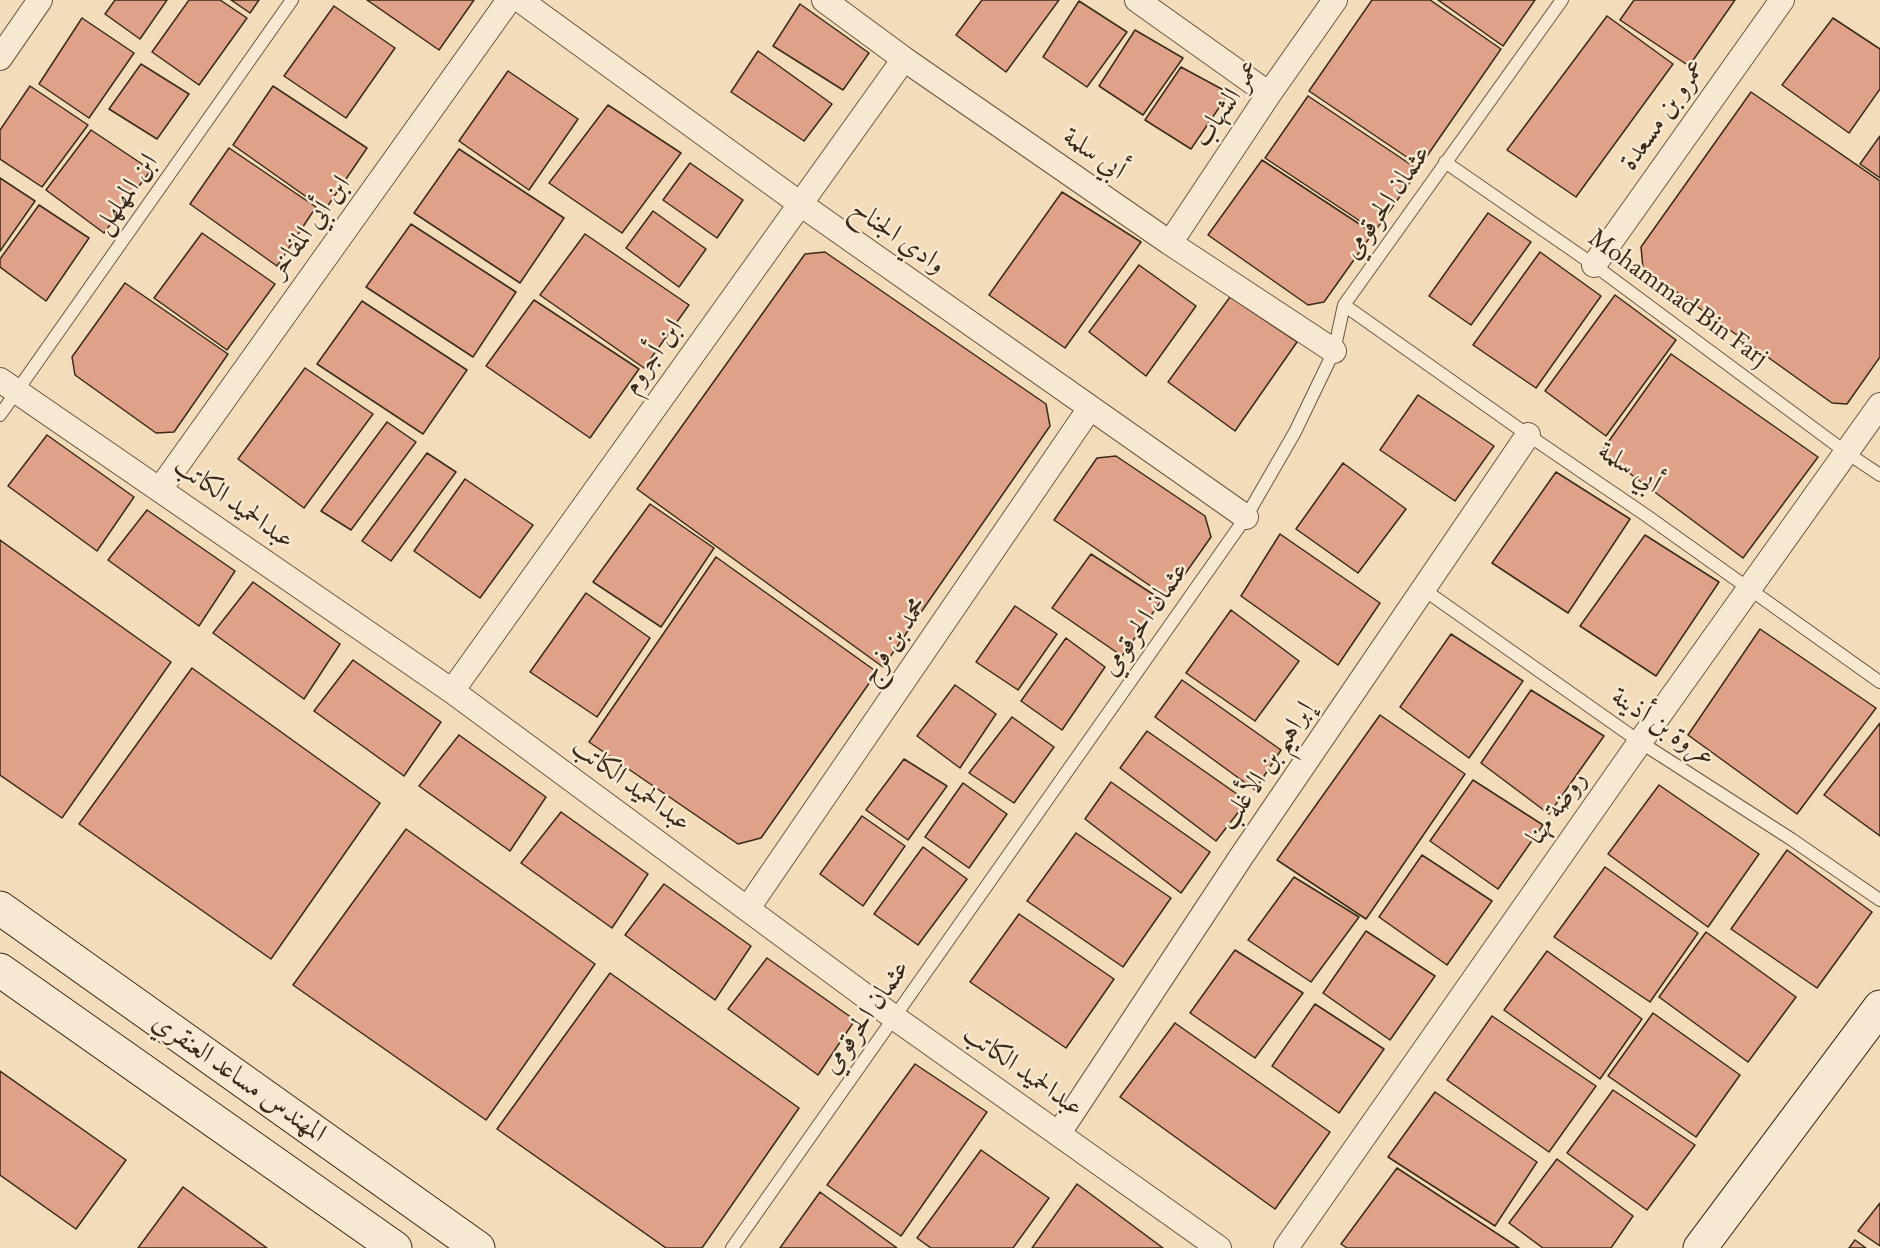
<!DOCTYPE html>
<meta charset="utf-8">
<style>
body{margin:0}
canvas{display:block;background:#f3dcb9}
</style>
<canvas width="1880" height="1248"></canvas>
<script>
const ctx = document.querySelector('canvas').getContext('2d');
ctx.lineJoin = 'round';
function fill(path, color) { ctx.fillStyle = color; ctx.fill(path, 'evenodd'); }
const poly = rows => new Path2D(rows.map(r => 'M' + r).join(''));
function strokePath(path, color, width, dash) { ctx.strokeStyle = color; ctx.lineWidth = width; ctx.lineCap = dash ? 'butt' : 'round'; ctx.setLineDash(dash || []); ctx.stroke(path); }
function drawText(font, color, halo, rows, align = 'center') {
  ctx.font = font + ' "EB Garamond",Amiri,serif'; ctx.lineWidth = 5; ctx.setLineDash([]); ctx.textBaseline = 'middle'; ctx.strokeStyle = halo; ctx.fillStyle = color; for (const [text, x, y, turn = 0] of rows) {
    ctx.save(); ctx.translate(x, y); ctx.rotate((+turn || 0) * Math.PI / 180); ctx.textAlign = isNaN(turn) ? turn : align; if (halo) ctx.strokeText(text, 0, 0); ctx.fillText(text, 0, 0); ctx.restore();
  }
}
const building = poly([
 [115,0,167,0,140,39,105,14,115,0],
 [189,0,220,0,247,18,199,85,152,52,189,0],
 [231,0,259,0,250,13,231,0],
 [367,0,474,0,439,50,367,0],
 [982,0,1059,0,1006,72,956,35,982,0],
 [1372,0,1430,0,1501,49,1420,166,1309,91,1372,0],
 [1438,0,1535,0,1503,46,1438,0],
 [1634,0,1735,0,1689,66,1620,20,1634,0],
 [1079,1,1127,32,1087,87,1043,57,1079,1],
 [800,4,869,53,843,90,773,46,800,4],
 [334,6,395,48,346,118,284,76,334,6],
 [1607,16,1673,64,1576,197,1507,150,1607,16],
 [82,18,134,53,89,118,39,84,82,18],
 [1833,18,1880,49,1880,89,1849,133,1782,85,1833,18],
 [1135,30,1183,58,1143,115,1099,86,1135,30],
 [758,51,832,104,804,141,731,92,758,51],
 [141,64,189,94,157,139,109,109,141,64],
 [1181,67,1229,93,1191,149,1145,120,1181,67],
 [508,71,578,119,529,190,459,141,508,71],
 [30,86,88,125,42,187,0,159,0,130,30,86],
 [273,86,367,148,325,210,233,145,273,86],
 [1751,92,1880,181,1880,357,1847,404,1832,403,1643,268,1641,247,1751,92],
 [1308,96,1419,170,1375,231,1265,158,1308,96],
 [608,105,681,153,622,233,549,183,608,105],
 [91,130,151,170,104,233,46,190,91,130],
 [1880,136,1880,178,1860,164,1880,136],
 [229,148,316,207,277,266,190,204,229,148],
 [459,149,564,218,520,283,414,213,459,149],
 [1262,160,1373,233,1324,302,1308,305,1208,235,1262,160],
 [690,163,743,200,717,238,663,200,690,163],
 [0,178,35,201,0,251,0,178],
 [1062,192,1141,242,1065,348,989,295,1062,192],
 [39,205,89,238,46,301,0,267,0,259,39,205],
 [653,211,706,249,679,287,626,248,653,211],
 [1488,213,1531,242,1471,325,1429,296,1488,213],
 [411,224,516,292,473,357,366,287,411,224],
 [202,233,275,284,227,350,154,298,202,233],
 [585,234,689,305,644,368,540,295,585,234],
 [825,252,1046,404,1050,426,883,667,637,489,805,254,825,252],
 [1540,252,1601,296,1536,388,1473,345,1540,252],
 [1139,265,1196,306,1146,376,1089,332,1139,265],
 [125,283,228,354,174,432,156,433,75,375,72,357,125,283],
 [1615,295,1676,340,1606,436,1545,391,1615,295],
 [1230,297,1297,342,1235,431,1168,382,1230,297],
 [534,300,639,369,590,438,486,366,534,300],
 [362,301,467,370,423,434,317,364,362,301],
 [1671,354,1818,457,1743,558,1601,452,1671,354],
 [305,368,373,414,304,508,238,459,305,368],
 [1418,395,1494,446,1455,501,1380,450,1418,395],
 [387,422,416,442,351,530,321,511,387,422],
 [47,435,134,497,97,551,8,486,47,435],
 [427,453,456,472,391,561,362,541,427,453],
 [1116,456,1205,516,1211,537,1168,598,1054,520,1097,458,1116,456],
 [1343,463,1406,509,1358,573,1296,529,1343,463],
 [1556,472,1630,519,1568,613,1492,563,1556,472],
 [465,479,533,525,480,598,414,551,465,479],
 [650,504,714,548,661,627,593,582,650,504],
 [147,510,235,571,199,626,108,560,147,510],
 [1280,534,1380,603,1338,665,1241,596,1280,534],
 [1645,535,1719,582,1656,676,1580,626,1645,535],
 [0,540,171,662,62,818,0,775,0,540],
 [1091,554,1162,600,1122,656,1052,608,1091,554],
 [716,557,877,672,761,838,738,844,589,742,716,557],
 [253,582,340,644,304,699,213,633,253,582],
 [586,593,650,638,597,717,530,672,586,593],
 [1015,606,1057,634,1018,690,976,662,1015,606],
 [1231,610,1299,661,1255,721,1186,673,1231,610],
 [1760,629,1876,708,1797,814,1688,735,1760,629],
 [1451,634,1523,681,1469,758,1400,707,1451,634],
 [1066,638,1105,667,1062,730,1021,701,1066,638],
 [353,660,441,722,404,776,314,711,353,660],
 [192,668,380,803,271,959,79,824,192,668],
 [1182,680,1281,750,1255,790,1155,717,1182,680],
 [955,685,996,714,960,768,917,736,955,685],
 [1531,690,1604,736,1549,814,1481,763,1531,690],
 [1380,715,1465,774,1366,919,1277,860,1380,715],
 [1012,717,1054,747,1014,803,969,773,1012,717],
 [1880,723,1880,836,1824,795,1880,723],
 [1147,731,1247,801,1216,841,1120,768,1147,731],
 [459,735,546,797,510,851,419,786,459,735],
 [904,759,947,786,908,840,866,810,904,759],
 [1473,780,1543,825,1498,889,1430,841,1473,780],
 [1111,782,1210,852,1181,893,1085,819,1111,782],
 [963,783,1007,814,969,868,925,837,963,783],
 [1659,785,1759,854,1708,927,1608,854,1659,785],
 [561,812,648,874,612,928,521,863,561,812],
 [862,816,905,846,863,906,820,874,862,816],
 [406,829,595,964,486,1120,293,985,406,829],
 [1076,833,1171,898,1123,967,1027,901,1076,833],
 [923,847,967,879,918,945,874,914,923,847],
 [1787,850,1872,912,1817,988,1731,929,1787,850],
 [1422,855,1492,901,1447,965,1379,917,1422,855],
 [1605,867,1698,933,1650,1002,1554,937,1605,867],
 [1294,877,1359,917,1311,982,1248,940,1294,877],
 [664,884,751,946,715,1000,625,935,664,884],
 [1019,914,1114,979,1066,1048,970,982,1019,914],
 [1366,931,1435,976,1390,1040,1323,993,1366,931],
 [1706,932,1796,997,1748,1062,1659,997,1706,932],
 [1235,950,1303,993,1255,1058,1190,1013,1235,950],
 [1547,951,1642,1019,1600,1079,1504,1010,1547,951],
 [767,958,855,1020,818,1075,728,1009,767,958],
 [610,973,799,1108,702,1248,666,1248,497,1129,610,973],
 [1315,1004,1384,1049,1339,1113,1272,1066,1315,1004],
 [1653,1013,1740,1075,1696,1137,1608,1076,1653,1013],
 [1492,1016,1596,1086,1549,1152,1447,1080,1492,1016],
 [1175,1023,1330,1132,1275,1209,1120,1097,1175,1023],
 [915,1064,987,1112,901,1236,827,1185,915,1064],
 [0,1071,126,1160,76,1229,0,1175,0,1071],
 [1613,1090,1695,1145,1647,1210,1567,1153,1613,1090],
 [1435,1092,1537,1162,1495,1226,1388,1157,1435,1092],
 [981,1150,1049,1198,1013,1248,931,1248,917,1238,981,1150],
 [1557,1159,1633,1216,1611,1248,1543,1248,1509,1223,1557,1159],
 [1397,1168,1519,1248,1347,1248,1341,1244,1397,1168],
 [1077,1184,1163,1248,1032,1248,1077,1184],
 [183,1187,267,1248,138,1248,183,1187],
 [820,1192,897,1248,780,1248,820,1192],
 [1880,1203,1880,1246,1858,1231,1880,1203],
 [1855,1240,1866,1248,1849,1248,1855,1240]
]);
const lane = poly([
 [1445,162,1594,265,1847,453,1880,475],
 [1344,305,1528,435,1647,516,1880,682],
 [0,415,292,0],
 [1423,589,1640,742,1791,839,1880,900],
 [732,1248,1246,517,1295,432,1334,351,1344,305,1562,0]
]);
const street = poly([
 [520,0,799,203,1246,517],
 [824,0,904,59,1170,243,1334,351],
 [1137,0,1269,94],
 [0,58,40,0],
 [1170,243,1269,94,1335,0],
 [1594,265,1782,0],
 [0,380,452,691,895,1018,1219,1248],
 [160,489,509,0],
 [452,691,904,59],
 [748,908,1090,408],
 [1059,1133,1241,857,1528,435],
 [1286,1248,1640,742,1880,405]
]);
const secondary = poly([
 [0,908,478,1248],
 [0,970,395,1248],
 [1700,1248,1880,1007]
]);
const streetNames = [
 ["عمر الشهاب",1227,104,-56],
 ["عمرو بن مسعدة",1663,115,-55],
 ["أبي سلمة",1094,154,35],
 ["ابن المهلهل",126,194,-55],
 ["عثمان الحرقومي",1387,202,-55],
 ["ابن أبي المفاخر",310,227,-54],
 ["وادي الجناح",898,237,35],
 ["Mohammad Bin Farj",1678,298,36],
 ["ابن أجروم",653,357,-55],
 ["أبي سلمة",1629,468,34],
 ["عبدالحميد الكاتب",234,503,35],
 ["عثمان الحرقومي",1145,619,-55],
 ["محمد بن فرج",894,641,-56],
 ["عروة بن أذينة",1663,727,34],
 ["إبراهيم بن الأغلب",1267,766,-56],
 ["عبدالحميد الكاتب",631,785,36],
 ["روضة مهنا",1557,808,-55],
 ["عثمان الحرقومي",866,1017,-55],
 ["عبدالحميد الكاتب",1023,1071,35],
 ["المهندس مساعد العنقري",239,1078,35]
];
fill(building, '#dfa289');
strokePath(building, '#3a2a1a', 1.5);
strokePath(lane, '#685642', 14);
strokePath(street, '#685642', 26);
strokePath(secondary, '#3a2a1a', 35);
strokePath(lane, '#f7e8d2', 12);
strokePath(street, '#f7e8d2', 24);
strokePath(secondary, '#f7e8d2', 33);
drawText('27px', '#3a2a1a', '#f7e8d2', streetNames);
</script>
